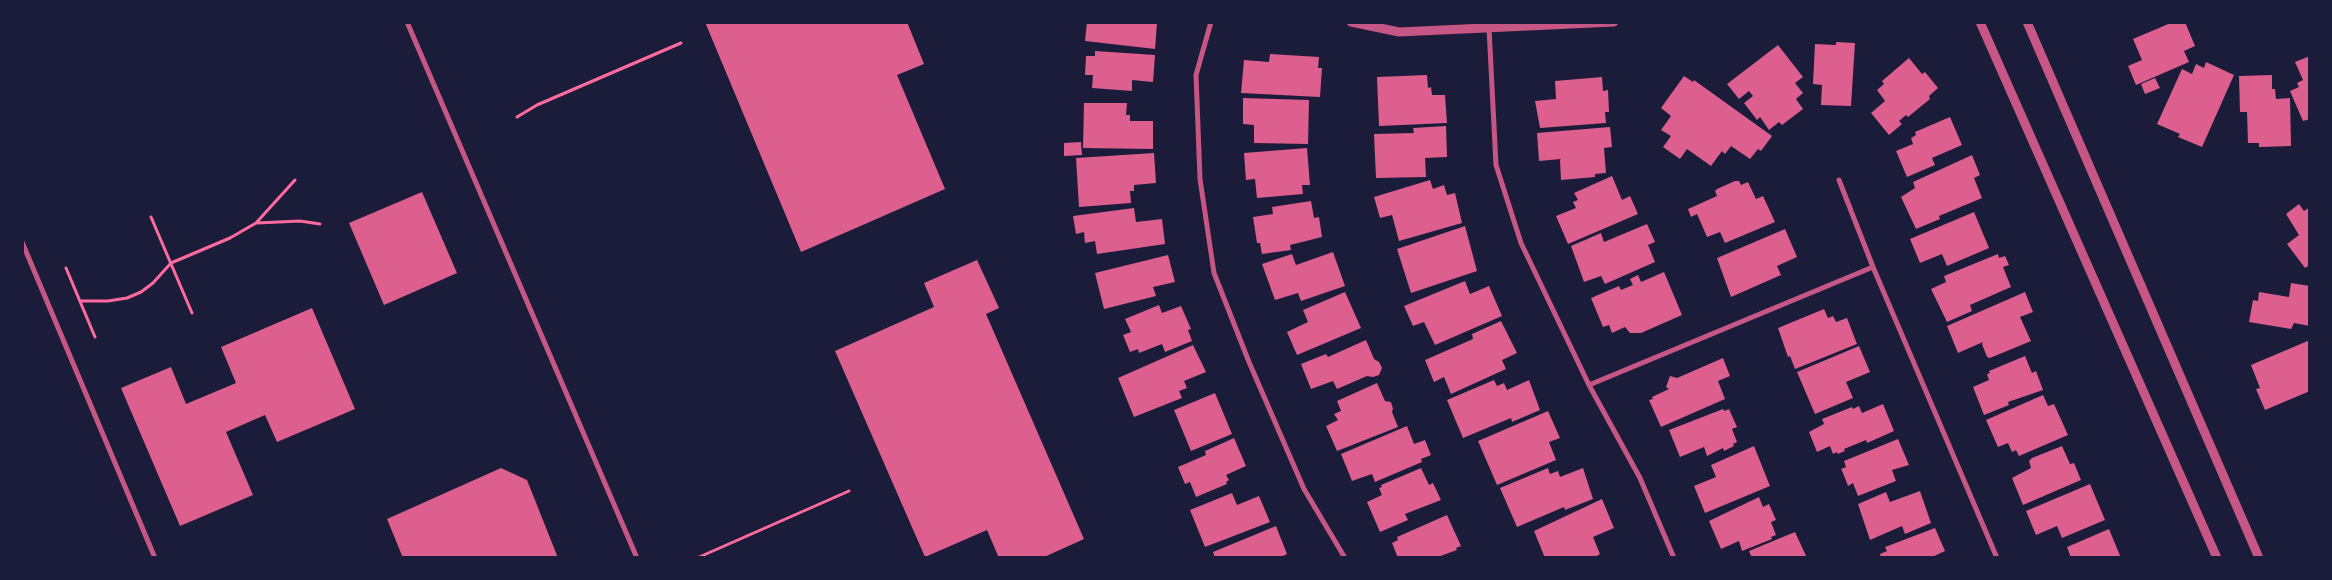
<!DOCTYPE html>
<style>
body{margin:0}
#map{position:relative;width:2332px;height:580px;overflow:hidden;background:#1b1b3a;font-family:Spectral,serif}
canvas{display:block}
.frame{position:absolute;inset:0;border:24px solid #1b1b3a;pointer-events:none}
</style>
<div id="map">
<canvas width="2332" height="580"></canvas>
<div class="frame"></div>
</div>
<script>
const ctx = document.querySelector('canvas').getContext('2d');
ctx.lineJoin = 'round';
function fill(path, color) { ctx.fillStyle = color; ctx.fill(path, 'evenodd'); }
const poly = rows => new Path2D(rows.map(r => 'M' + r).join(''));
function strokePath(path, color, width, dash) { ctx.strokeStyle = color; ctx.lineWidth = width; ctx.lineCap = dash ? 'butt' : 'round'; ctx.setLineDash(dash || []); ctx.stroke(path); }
const building = poly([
 [705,22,907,22,924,64,897,75,945,189,801,252],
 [1087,22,1157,23,1155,49,1085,41],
 [2173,22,2185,22,2195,46,2184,51,2189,62,2136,85,2128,66,2142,60,2133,39],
 [1836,42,1855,43,1851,106,1821,105,1822,85,1813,84,1815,44,1836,45],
 [1778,45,1803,77,1795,83,1803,93,1796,99,1803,109,1782,125,1779,122,1769,130,1760,117,1757,120,1744,103,1753,96,1749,91,1739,99,1727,84],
 [1095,51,1155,55,1153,82,1132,80,1132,91,1092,88,1093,75,1085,75,1086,56,1095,56],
 [1270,54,1319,57,1318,68,1322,68,1320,97,1241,93,1244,60,1269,62],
 [2310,56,2310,119,2303,121,2290,91,2299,87,2297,83,2303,80,2295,62],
 [1909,58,1922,74,1925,72,1938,88,1929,96,1930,99,1908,117,1906,115,1899,121,1902,124,1889,135,1871,113,1885,101,1877,90,1884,84,1882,81],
 [2206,62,2234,75,2202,147,2178,137,2180,134,2157,124,2182,69,2192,74,2196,64,2204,68],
 [1427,75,1428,88,1431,87,1432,95,1445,95,1447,123,1379,126,1377,77],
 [2272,75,2272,89,2275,89,2276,99,2290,98,2291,146,2259,147,2259,143,2248,143,2247,112,2240,112,2239,76],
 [1684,76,1693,82,1694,80,1772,136,1761,151,1758,149,1750,159,1731,146,1725,154,1722,151,1711,166,1687,149,1680,159,1663,147,1671,136,1661,130,1671,116,1661,108],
 [1602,77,1603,91,1608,90,1609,112,1605,112,1606,123,1540,128,1535,101,1556,99,1555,81],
 [2155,78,2160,88,2145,94,2141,84],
 [1243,98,1309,100,1308,144,1254,143,1254,125,1243,124],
 [1084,103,1127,103,1126,115,1130,115,1130,121,1153,121,1153,149,1083,148],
 [1950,117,1962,145,1932,158,1935,165,1907,177,1896,151,1913,144,1911,138,1916,135,1915,132],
 [1446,126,1447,157,1425,158,1426,177,1376,178,1374,134,1414,133,1413,128],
 [1610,127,1612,147,1604,148,1606,173,1595,174,1595,177,1561,180,1560,160,1561,159,1539,161,1537,133],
 [1081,142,1082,155,1064,156,1064,143],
 [1307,148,1310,185,1302,185,1303,194,1257,198,1255,179,1246,180,1244,153],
 [1154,153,1156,183,1134,185,1134,191,1130,191,1131,203,1079,207,1076,158],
 [1972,155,1980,175,1974,178,1982,198,1939,216,1940,219,1916,229,1901,197,1915,188,1913,182],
 [1612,176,1622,200,1630,196,1638,214,1568,244,1556,216,1576,208,1573,202,1578,200,1574,193],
 [1430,180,1433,189,1444,185,1447,195,1455,193,1462,223,1399,241,1392,215,1380,218,1374,197],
 [1735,181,1739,181,1741,185,1748,182,1756,199,1763,196,1775,222,1725,243,1720,232,1707,237,1697,214,1691,217,1688,209,1717,196,1715,191,1717,189],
 [422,192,457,273,384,305,349,223],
 [1311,201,1314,218,1319,217,1322,237,1290,245,1291,250,1262,254,1260,243,1257,243,1253,217,1273,214,1272,207],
 [2299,204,2304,211,2310,207,2310,265,2305,268,2287,244,2299,235,2286,214],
 [1134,208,1136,222,1162,219,1165,244,1097,254,1095,241,1085,243,1084,232,1076,234,1073,216],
 [1974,212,1989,248,1947,266,1942,254,1920,263,1910,239],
 [1647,224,1655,242,1648,245,1655,262,1605,284,1601,276,1584,282,1571,246,1601,233,1604,242],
 [1465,226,1477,271,1411,293,1397,249],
 [1785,229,1797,257,1777,266,1781,275,1731,297,1717,258],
 [1333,252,1345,286,1301,301,1298,293,1275,300,1262,264,1292,254,1296,265],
 [1998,254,1999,258,2005,256,2009,265,2003,267,2011,287,1970,305,1972,311,1947,322,1931,289,1946,282,1944,276],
 [1168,255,1175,282,1153,287,1156,296,1104,309,1095,273],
 [977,260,999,308,986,314,1084,539,1042,558,999,558,987,530,925,557,835,351,934,307,924,283],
 [1664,272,1682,315,1641,333,1630,333,1625,327,1612,333,1609,325,1603,327,1591,298,1619,286,1621,290,1633,285,1630,279,1638,275,1641,282],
 [1465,281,1470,294,1489,286,1502,316,1435,345,1424,322,1413,326,1404,306],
 [2291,283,2310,286,2310,326,2294,323,2291,329,2249,322,2253,300,2258,301,2259,292,2289,297],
 [1345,292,1361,328,1297,355,1287,332,1308,322,1303,310],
 [2025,292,2033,312,2020,317,2031,341,1990,358,1987,357,1982,344,1983,342,1958,353,1947,326],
 [1159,305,1162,313,1181,306,1191,329,1188,330,1192,341,1165,352,1162,344,1139,353,1138,349,1130,352,1123,335,1131,332,1125,319],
 [312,308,355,409,277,442,265,415,226,432,253,495,180,526,121,388,171,367,186,404,236,383,221,347],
 [1824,309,1828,318,1833,316,1836,322,1847,318,1857,344,1795,369,1790,356,1788,357,1778,328],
 [1501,321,1517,353,1502,360,1506,369,1451,394,1444,377,1434,382,1425,360,1473,339,1472,334],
 [1366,340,1374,359,1379,362,1382,368,1379,375,1373,377,1367,376,1337,389,1333,381,1311,389,1301,364,1326,354,1328,357],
 [2310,340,2310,391,2265,410,2256,389,2260,388,2251,365],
 [1193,345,1206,372,1184,381,1187,388,1179,391,1182,398,1134,417,1118,378],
 [1859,346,1870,372,1846,382,1853,398,1815,414,1797,372],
 [2025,356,2032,373,2036,371,2043,390,2008,402,2009,405,1984,415,1973,387,1989,380,1987,374,1990,373,1989,371],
 [1723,358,1730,376,1718,381,1725,399,1661,427,1649,400,1653,399,1652,397,1669,389,1666,387,1670,376,1677,378],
 [1494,380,1497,386,1504,383,1507,390,1529,380,1540,410,1512,422,1511,418,1463,438,1447,400],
 [1377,383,1385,401,1391,402,1393,409,1392,412,1398,427,1337,451,1326,426,1338,420,1334,414,1341,411,1337,401],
 [1215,393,1232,434,1191,451,1174,410],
 [2043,395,2048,406,2054,404,2068,435,2019,456,2016,450,2012,452,2008,443,1998,447,1986,420],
 [1883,404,1894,431,1867,443,1866,440,1844,449,1845,451,1838,454,1837,452,1833,454,1830,446,1817,452,1809,432,1824,424,1822,419,1852,407,1853,409,1859,406,1862,413],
 [1723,409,1724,411,1729,409,1737,427,1732,429,1737,442,1733,444,1734,446,1724,451,1723,448,1707,456,1704,447,1680,457,1669,430],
 [1548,411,1560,438,1549,442,1556,460,1497,485,1478,441],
 [1407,426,1414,444,1425,440,1431,455,1421,459,1422,462,1375,482,1372,474,1352,481,1341,454],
 [1234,438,1246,466,1226,475,1229,480,1226,482,1227,484,1196,497,1190,482,1185,484,1178,467,1206,455,1205,451],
 [1898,439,1909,465,1892,470,1896,481,1858,496,1853,483,1848,486,1843,473,1841,469,1846,467,1844,461],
 [1754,446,1770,486,1705,513,1694,486,1716,477,1711,465],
 [2062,446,2070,464,2074,463,2081,480,2023,505,2012,478,2031,468,2029,461,2032,458],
 [501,468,527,480,558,558,403,558,387,519],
 [1421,468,1429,485,1433,483,1441,500,1405,514,1408,520,1380,532,1367,502,1382,495,1379,488,1382,487,1381,485],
 [1548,468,1550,474,1558,471,1560,477,1583,468,1593,499,1565,510,1564,507,1517,527,1500,488],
 [2090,484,2105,520,2062,538,2057,526,2036,535,2026,511],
 [1920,491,1931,523,1905,534,1902,526,1870,540,1858,504,1886,492,1890,502],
 [1232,493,1237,505,1259,496,1270,522,1205,547,1190,510],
 [1759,497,1763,507,1769,504,1776,520,1771,522,1776,535,1771,537,1772,539,1742,551,1739,541,1721,549,1709,521],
 [1602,499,1614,528,1593,537,1600,554,1593,558,1545,558,1534,531],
 [1447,515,1461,546,1456,548,1457,550,1435,558,1398,558,1392,543,1398,540,1397,537],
 [1276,526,1287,554,1279,558,1215,558,1213,552],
 [1935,528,1945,551,1930,558,1881,558,1880,554,1887,551,1885,547],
 [2109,529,2121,558,2071,558,2067,547],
 [1795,532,1807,558,1752,558,1749,551]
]);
const path = poly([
 [517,117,537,105,681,43],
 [151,217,192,313],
 [257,223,300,221,320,224],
 [66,268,95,337],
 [80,301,108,301,127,298,141,292,153,283,171,263,230,238,256,223,295,180],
 [697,558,849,491]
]);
const minor = poly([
 [407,22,637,558],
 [1211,22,1196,75,1200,179,1214,273,1249,362,1304,489,1345,558],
 [1489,28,1496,165,1521,243,1589,385,1640,478,1674,558],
 [1839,180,1873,267],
 [22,242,155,558],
 [1589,385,1873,267,1997,558]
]);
const tertiary = poly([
 [1351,22,1399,32,1614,22],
 [1980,22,2217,558],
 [2027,22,2259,558]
]);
fill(building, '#dd5f8e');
strokePath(path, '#ff6b9d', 3);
strokePath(minor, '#c65784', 5);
strokePath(tertiary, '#c65784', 9);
</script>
